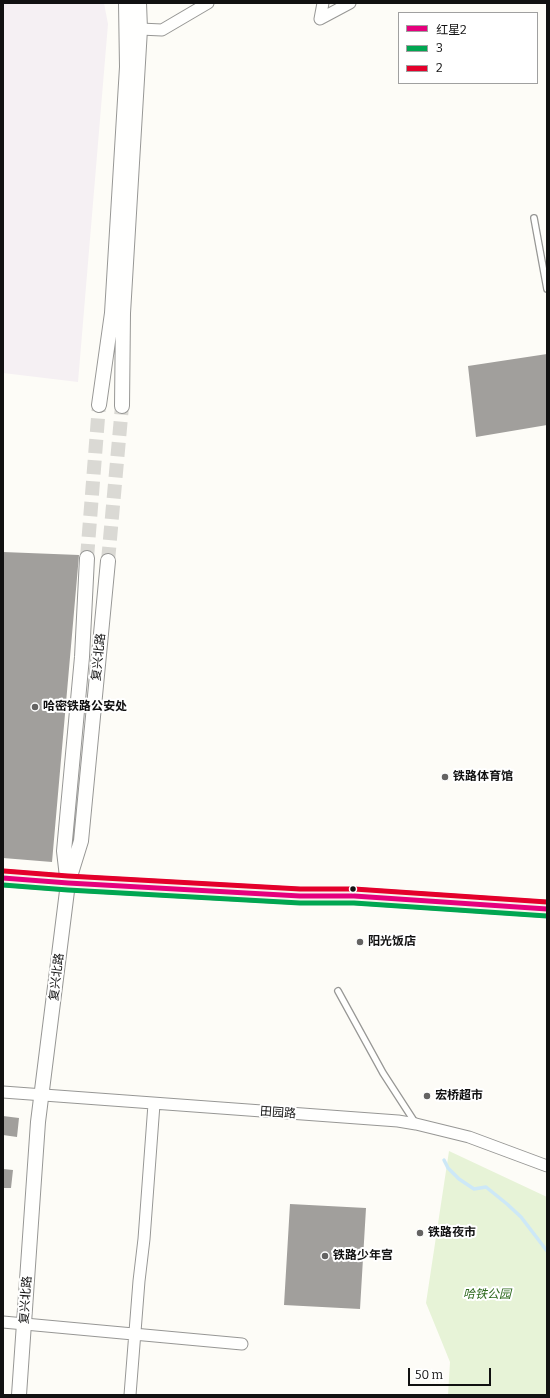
<!DOCTYPE html>
<meta charset="utf-8">
<style>
body{margin:0}
#map{position:relative;width:550px;height:1398px;overflow:hidden;background:#fdfcf7;font-family:Bitter,"Noto Sans SC",serif}
canvas{display:block}
.frame{position:absolute;inset:0;border:4px solid #111;pointer-events:none}
.legend{position:absolute;left:398px;top:12px;width:140px;height:72px;box-sizing:border-box;background:#fff;border:1px solid #a0a0a0;margin:0;padding:5px 7px;list-style:none;font-size:12px;color:#111}
.legend li{display:flex;align-items:center;gap:8px;height:20px}
.legend b{width:20px;border:1px solid #a0a0a0}
.scale{position:absolute;left:408px;top:1368px;width:83px;height:18px;box-sizing:border-box;border:2px solid #111;border-top:0;padding-left:5px;font-size:12px;line-height:14px;white-space:nowrap;color:#111;-webkit-text-stroke:3px #fff;paint-order:stroke}
</style>
<div id="map">
<canvas width="550" height="1398"></canvas>
<div class="frame"></div>
<ul class="legend">
<li><b style="height:5px;background:#e5007d"></b>红星2</li>
<li><b style="height:5px;background:#00a651"></b>3</li>
<li><b style="height:5px;background:#e4002b"></b>2</li>
</ul>
<div class="scale">50 m</div>
</div>
<script>
const ctx = document.querySelector('canvas').getContext('2d');
ctx.lineJoin = 'round';
function fill(path, color) { ctx.fillStyle = color; ctx.fill(path, 'evenodd'); }
const poly = rows => new Path2D(rows.map(r => 'M' + r).join(''));
function strokePath(path, color, width, dash) { ctx.strokeStyle = color; ctx.lineWidth = width; ctx.lineCap = dash ? 'butt' : 'round'; ctx.setLineDash(dash || []); ctx.stroke(path); }
function drawText(font, color, halo, rows, align = 'center') {
  ctx.font = font + ' Bitter,"Noto Sans SC",serif'; ctx.lineWidth = 4; ctx.setLineDash([]); ctx.textBaseline = 'middle'; ctx.strokeStyle = halo; ctx.fillStyle = color; for (const [text, x, y, turn = 0] of rows) {
    ctx.save(); ctx.translate(x, y); ctx.rotate((+turn || 0) * Math.PI / 180); ctx.textAlign = isNaN(turn) ? turn : align; if (halo) ctx.strokeText(text, 0, 0); ctx.fillText(text, 0, 0); ctx.restore();
  }
}
const industrial = poly([
 [3,3,104,3,108,24,78,382,3,373]
]);
const green = poly([
 [449,1151,547,1197,547,1395,448,1395,450,1362,426,1303]
]);
const stream = poly([
 [444,1160,448,1168,459,1179,474,1189,486,1187,507,1204,521,1217,547,1251]
]);
const building = poly([
 [547,354,547,425,476,437,468,366],
 [3,552,79,555,52,862,3,858],
 [3,1116,19,1118,17,1137,3,1135],
 [3,1169,13,1170,11,1188,3,1188],
 [290,1204,366,1208,360,1309,284,1305]
]);
const tertiaryTunnel = poly([
 [87,558,99,405],
 [108,561,122,406]
]);
const service = poly([
 [534,218,547,289],
 [338,991,383,1073,416,1124]
]);
const minor = poly([
 [320,19,350,3],
 [320,19,323,3],
 [140,29,162,30,208,3],
 [3,1092,398,1121,416,1124,469,1137,547,1166],
 [3,1322,242,1344],
 [130,1395,139,1281,144,1239,154,1104]
]);
const tertiary = poly([
 [99,405,112,313,127,67,126,3],
 [122,406,123,313,140,29,139,3],
 [67,877,64,851,82,657,87,558],
 [19,1395,38,1122,68,883,81,841,108,561]
]);
const secondary = poly([
 [3,878,68,883,300,896,354,896,547,909]
]);
const bus1 = poly([
 [3,878,68,883,300,896,354,896,547,909]
]);
const bus2 = poly([
 [3,885,68,890,300,903,354,903,547,916]
]);
const bus3 = poly([
 [4,871,68,876,300,889,354,889,547,902]
]);
const markers = [
 [35,707,4,"#646362"],
 [445,777,4,"#646362"],
 [353,889,3.5,"#111"],
 [360,942,4,"#646362"],
 [427,1096,4,"#646362"],
 [420,1233,4,"#646362"],
 [325,1256,4,"#646362"]
];
const streetNames = [
 ["复兴北路",99,657,-84],
 ["复兴北路",57,977,-83],
 ["田园路",278,1113,4],
 ["复兴北路",26,1300,-86]
];
const poiNames = [
 ["哈密铁路公安处",43,707],
 ["铁路体育馆",453,777],
 ["阳光饭店",368,942],
 ["宏桥超市",435,1096],
 ["铁路夜市",428,1233],
 ["铁路少年宫",333,1256]
];
const parkNames = [
 ["哈铁公园",487,1295]
];
fill(industrial, '#f5f0f3');
fill(green, '#e7f3d7');
strokePath(stream, '#cde8f7', 3.5);
fill(building, '#a19f9c');
strokePath(tertiaryTunnel, '#dad9d4', 14, [14, 7]);
strokePath(service, '#979795', 8);
strokePath(minor, '#979795', 13);
strokePath(tertiary, '#979795', 16);
strokePath(secondary, '#8e8d8b', 18);
strokePath(service, '#fffffe', 5.5);
strokePath(minor, '#fffffe', 11);
strokePath(tertiary, '#fffffe', 14);
strokePath(secondary, '#f6f4eb', 16);
strokePath(bus1, '#e5007d', 5);
strokePath(bus2, '#00a651', 5);
strokePath(bus3, '#e4002b', 5);
for (const [x, y, r, color] of markers) { const dot = new Path2D(); dot.arc(x, y, r, 0, 2 * Math.PI); ctx.fillStyle = color; ctx.fill(dot); strokePath(dot, '#fff', 1.5); }
drawText('12px', '#111', '#fff', streetNames);
drawText('bold 12px', '#111', '#fff', poiNames, 'left');
drawText('italic 12px', '#2f6b1f', '#fff', parkNames);
</script>
